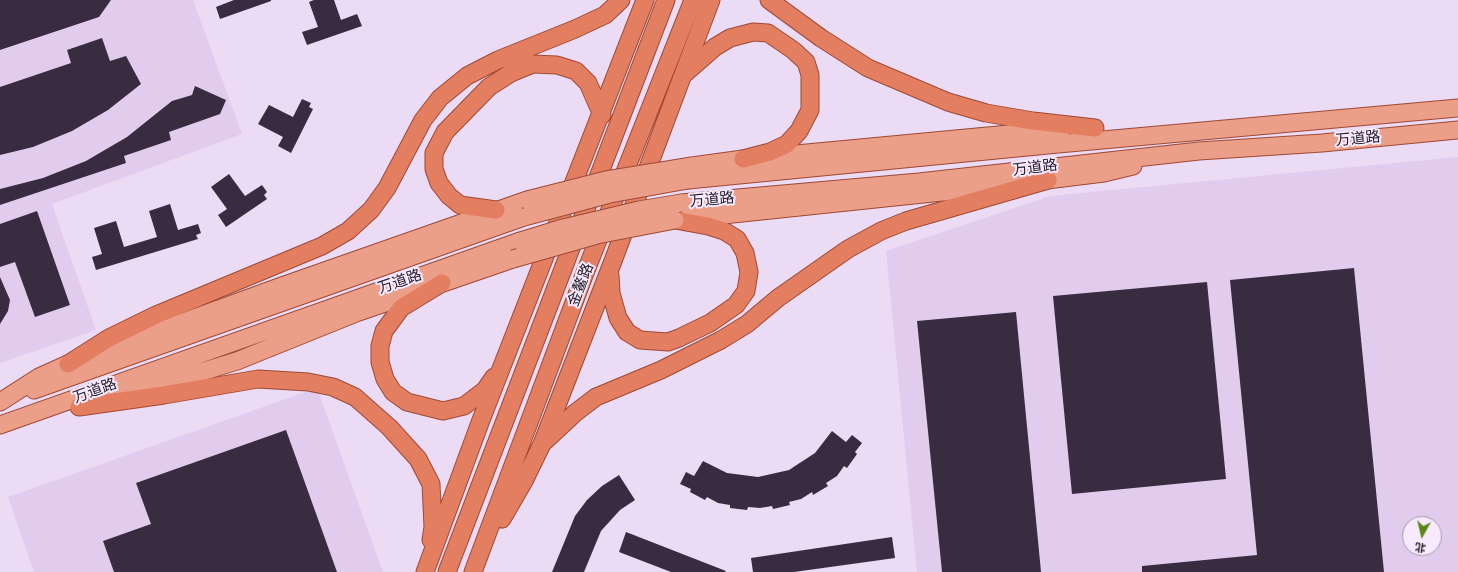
<!DOCTYPE html>
<meta charset="utf-8">
<style>
body{margin:0}
#map{position:relative;width:1458px;height:572px;overflow:hidden;background:#ebdbf5;font-family:Karla,"Noto Sans SC",sans-serif}
canvas{display:block}
.north{position:absolute;left:1402px;top:516px;width:40px;height:40px;box-sizing:border-box;background:#f7e9fe;border:1px solid #a499a9;border-radius:50%;rotate:188deg;font-size:11px;font-weight:700;line-height:16px;text-align:center;color:#27212a}
.north::after{content:'';display:block;margin:auto;width:14px;height:18px;background:#5b8715;clip-path:polygon(50% 0,100% 100%,50% 72%,0 100%)}
</style>
<div id="map">
<canvas width="1458" height="572"></canvas>
<div class="north">北</div>
</div>
<script>
const ctx = document.querySelector('canvas').getContext('2d');
ctx.lineJoin = 'round';
function fill(path, color) { ctx.fillStyle = color; ctx.fill(path, 'evenodd'); }
const poly = rows => new Path2D(rows.map(r => 'M' + r).join(''));
function strokePath(path, color, width, dash) { ctx.strokeStyle = color; ctx.lineWidth = width; ctx.lineCap = dash ? 'butt' : 'round'; ctx.setLineDash(dash || []); ctx.stroke(path); }
function drawText(font, color, halo, rows, align = 'center') {
  ctx.font = font + ' Karla,"Noto Sans SC",sans-serif'; ctx.lineWidth = 4; ctx.setLineDash([]); ctx.textBaseline = 'middle'; ctx.strokeStyle = halo; ctx.fillStyle = color; for (const [text, x, y, turn = 0] of rows) {
    ctx.save(); ctx.translate(x, y); ctx.rotate((+turn || 0) * Math.PI / 180); ctx.textAlign = isNaN(turn) ? turn : align; if (halo) ctx.strokeText(text, 0, 0); ctx.fillText(text, 0, 0); ctx.restore();
  }
}
const built = poly([
 [0,0,193,0,242,134,52,204,96,330,0,363],
 [1458,157,1458,572,917,572,886,251,1050,196],
 [1410,524,1434,524,1434,548,1410,548],
 [317,388,383,572,34,572,8,497]
]);
const building = poly([
 [0,0,111,0,99,17,0,50],
 [234,0,271,0,271,1,220,19,216,7],
 [314,0,334,0,341,20,357,14,362,26,307,45,302,32,318,27,309,2],
 [102,38,110,61,126,56,141,84,108,110,72,131,33,147,0,155,0,87,71,63,67,50],
 [195,86,226,100,220,114,169,132,171,140,124,156,126,163,0,205,0,189,43,178,86,161,127,137,172,101,192,95],
 [302,99,311,103,309,107,313,109,291,153,278,146,283,137,258,124,269,105,293,117],
 [229,174,245,196,262,185,267,192,264,195,267,199,226,227,218,215,227,209,211,187],
 [170,204,178,230,198,224,201,233,196,235,198,239,96,270,92,257,102,254,94,228,116,221,124,247,157,237,149,211],
 [37,211,70,305,35,317,15,262,0,267,0,224],
 [1354,268,1384,572,1142,572,1142,566,1257,555,1230,280],
 [0,277,10,300,8,311,0,324],
 [1207,282,1226,479,1072,494,1053,296],
 [1016,312,1041,572,942,572,917,321],
 [286,430,337,572,114,572,103,541,151,524,136,483],
 [832,431,846,442,852,435,862,443,855,452,857,454,847,468,844,466,837,476,826,483,828,486,813,495,812,492,801,499,789,502,790,505,773,509,772,506,760,508,748,507,747,510,730,508,730,505,718,503,707,497,705,500,690,492,691,489,680,484,686,472,694,476,703,461,727,473,758,477,789,470,815,453],
 [619,475,635,500,620,510,601,531,584,572,552,572,575,516,587,500,602,486],
 [626,532,726,571,725,572,671,572,619,552],
 [892,537,895,558,794,572,753,572,751,558]
]);
const primary = poly([
 [692,166,743,159,1062,129],
 [688,180,1058,144,1458,108],
 [681,203,919,182,1199,151,1322,143,1458,130],
 [685,219,990,187,1104,173,1133,166],
 [34,390,524,217],
 [123,396,237,361,356,313,513,259],
 [0,402,39,377,68,364,279,287,527,200],
 [0,425,520,241]
]);
const trunk = poly([
 [769,0,821,38,868,68,948,102,986,113,1033,121,1095,128],
 [683,75,715,47,730,38,753,32,768,33,793,50,806,62,810,75,810,110,799,131,787,144,770,152,743,159],
 [496,210,460,205,449,196,439,183,434,169,434,153,445,132,489,87,511,73,533,64,557,65,576,71,588,83,602,115],
 [610,275,611,293,618,318,627,332,640,340,668,342,679,338,710,323,736,305,746,291,749,272,745,253,737,239,724,231,708,226,675,220],
 [442,283,401,308,384,331,380,346,380,362,385,379,393,392,407,402,443,411,464,406,485,390,494,377],
 [68,364,109,338,156,315,322,246,348,231,371,210,387,188,423,120,440,98,467,76,498,60,575,29,605,15,621,0],
 [79,407,164,395,258,379,308,382,333,387,355,397,389,427,418,459,431,484,433,527,431,540],
 [545,441,575,413,596,397,661,370,721,340,747,324,778,298,848,249,881,231,906,221,1048,180],
 [502,519,524,481,542,444,613,261,711,0],
 [425,572,481,420,645,0],
 [447,572,666,0],
 [473,572,585,273,693,0]
]);
const primaryBridge = poly([
 [527,200,606,180,692,166],
 [524,217,610,194,688,180],
 [520,241,559,229,639,210,681,203],
 [513,259,597,235,675,220]
]);
const streetNames = [
 ["万道路",1358,139,-5],
 ["万道路",1035,168,-7],
 ["万道路",712,200,-5],
 ["万道路",400,282,-19],
 ["金鳌路",581,285,-69],
 ["万道路",95,391,-20]
];
fill(built, '#e1cced');
fill(building, '#392c40');
strokePath(primary, '#9e4934', 19);
strokePath(trunk, '#9e4934', 19);
strokePath(primary, '#eb9e88', 17);
strokePath(trunk, '#e47e60', 17);
strokePath(primaryBridge, '#9e4934', 19, []);
strokePath(primaryBridge, '#eb9e88', 17);
drawText('15px', '#27212a', '#f7e9fe', streetNames);
</script>
